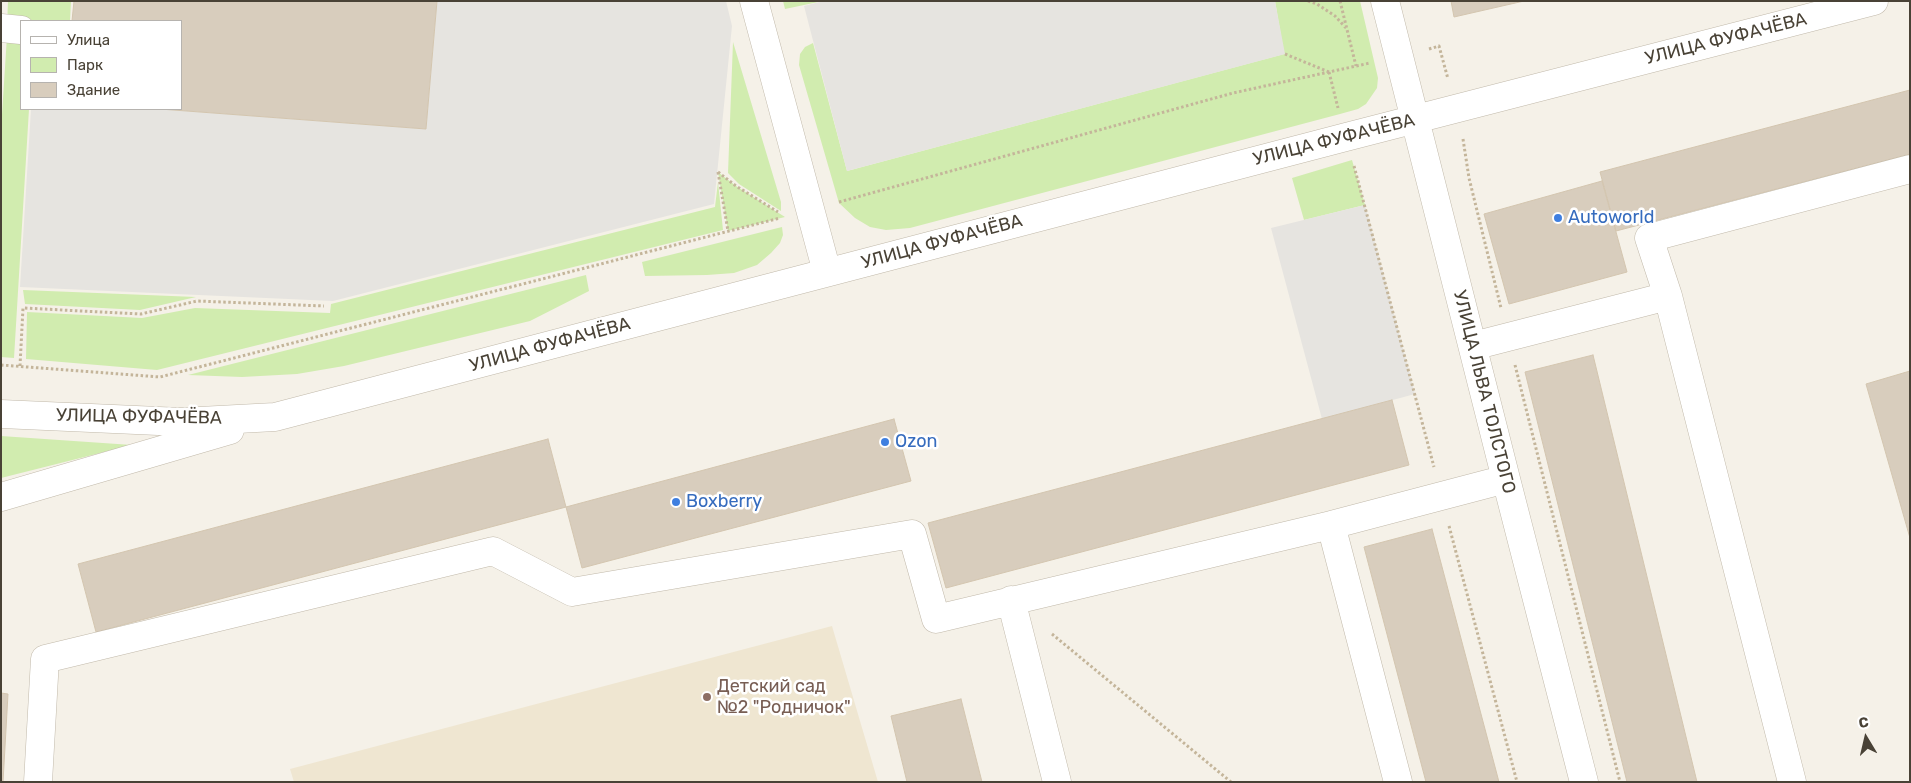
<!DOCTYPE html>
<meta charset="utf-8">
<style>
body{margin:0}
#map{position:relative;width:1911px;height:783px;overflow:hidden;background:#f5f1e8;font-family:Rubik,sans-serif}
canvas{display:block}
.frame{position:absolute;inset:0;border:2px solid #494236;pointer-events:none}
.legend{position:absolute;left:20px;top:20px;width:162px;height:90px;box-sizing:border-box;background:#fff;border:1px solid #b6b3af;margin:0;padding:6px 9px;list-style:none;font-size:15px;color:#494236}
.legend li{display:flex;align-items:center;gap:10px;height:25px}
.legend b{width:25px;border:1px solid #b6b3af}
.north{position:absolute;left:1841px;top:713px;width:50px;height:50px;-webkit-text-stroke:4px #fff;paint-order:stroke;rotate:351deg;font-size:14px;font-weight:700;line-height:20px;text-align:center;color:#494236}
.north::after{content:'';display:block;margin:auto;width:18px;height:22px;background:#494236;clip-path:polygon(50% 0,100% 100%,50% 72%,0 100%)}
</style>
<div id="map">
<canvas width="1911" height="783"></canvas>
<div class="frame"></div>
<ul class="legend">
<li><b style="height:6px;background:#fff"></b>Улица</li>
<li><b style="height:14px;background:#d1ecaf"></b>Парк</li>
<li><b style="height:14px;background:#d8cdbd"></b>Здание</li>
</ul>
<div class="north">С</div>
</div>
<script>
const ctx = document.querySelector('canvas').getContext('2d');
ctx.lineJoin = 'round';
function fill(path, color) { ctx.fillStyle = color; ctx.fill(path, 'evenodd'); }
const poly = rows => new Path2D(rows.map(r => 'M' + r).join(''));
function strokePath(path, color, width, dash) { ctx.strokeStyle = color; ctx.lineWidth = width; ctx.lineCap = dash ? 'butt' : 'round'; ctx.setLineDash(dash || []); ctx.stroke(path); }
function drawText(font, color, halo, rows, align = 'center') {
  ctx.font = font + ' Rubik,sans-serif'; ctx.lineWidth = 5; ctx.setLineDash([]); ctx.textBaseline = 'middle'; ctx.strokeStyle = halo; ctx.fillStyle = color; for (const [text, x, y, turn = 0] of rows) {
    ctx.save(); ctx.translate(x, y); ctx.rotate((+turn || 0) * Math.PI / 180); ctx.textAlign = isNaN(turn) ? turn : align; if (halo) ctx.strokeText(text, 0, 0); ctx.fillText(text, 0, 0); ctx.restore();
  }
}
const education = poly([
 [832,626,878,782,294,782,290,769]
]);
const green = poly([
 [8,1,71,1,70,21,21,21,7,27],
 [783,1,823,1,785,9],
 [1275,1,1360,1,1378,78,1377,88,1366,104,1358,109,1340,114,910,228,886,230,870,227,855,218,839,203,799,65,800,54,805,47,813,43,847,171,1284,54],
 [7,36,21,37,21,109,29,109,14,358,1,357,1,130],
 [733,42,781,202,781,211,739,184,728,173],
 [1352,160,1365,205,1304,220,1292,178],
 [718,172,736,186,785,217,728,231],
 [718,182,723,230,157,370,26,359,27,312,142,318,195,308,330,313,331,304,715,207],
 [782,227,783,235,780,243,771,253,757,265,734,273,707,275,645,276,642,262],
 [586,275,589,291,530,321,344,366,297,374,242,377,188,375],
 [23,290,196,297,140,310,25,304],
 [1,436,132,445,1,478]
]);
const parking = poly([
 [437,1,726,1,732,26,714,204,333,301,20,287,31,109,160,109,426,129],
 [823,1,1275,1,1285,54,847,171,804,6],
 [1365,205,1415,394,1322,419,1271,228]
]);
const building = poly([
 [74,1,437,1,426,129,160,109,181,109,181,21,72,21,74,1],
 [1451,1,1524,1,1454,17,1451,1],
 [1910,90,1910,154,1616,231,1600,172,1910,90],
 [1602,181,1627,272,1509,304,1484,214,1602,181],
 [1593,355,1697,782,1627,782,1525,372,1593,355],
 [1910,371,1910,538,1866,384,1910,371],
 [1392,400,1409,465,946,588,928,523,1392,400],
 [894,419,911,481,582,568,566,507,894,419],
 [548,439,566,507,96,632,78,564,548,439],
 [1432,529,1499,782,1426,782,1364,547,1432,529],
 [1,693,8,694,3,782,1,782,1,693],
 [961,699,982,782,907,782,891,716,961,699]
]);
const path = poly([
 [1308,1,1317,4,1335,16,1347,29],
 [1340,1,1356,66],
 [1429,49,1439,46,1448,79],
 [1285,54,1329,72],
 [1329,72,1338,108],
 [1463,139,1469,178,1501,308],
 [1354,166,1434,467],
 [718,172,736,186,778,212],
 [718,172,728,231],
 [839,202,1233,93,1370,63],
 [1,365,160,377,780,218],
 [1515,365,1620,782],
 [20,366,23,308,141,314,197,301,324,306],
 [1449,526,1517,782],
 [1052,634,1231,782]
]);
const minor = poly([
 [754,1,827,272],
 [1385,1,1506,479,1584,782],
 [1,28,21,30],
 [1668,296,1792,782],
 [1473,346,1668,296,1649,238,1910,169],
 [1,414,181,422,275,417,1346,137,1874,1],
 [1,497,230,430],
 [1331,525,1398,782],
 [1011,600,1057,782],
 [38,782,45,659,493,551,572,592,912,534,936,619,1331,525,1506,479]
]);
const markers = [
 [1558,218,5,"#3f7fe0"],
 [885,442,5,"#3f7fe0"],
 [676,502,5,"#3f7fe0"],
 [707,697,5,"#8d6e63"]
];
const streetNames = [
 ["УЛИЦА ФУФАЧЁВА",1726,39,-14],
 ["УЛИЦА ФУФАЧЁВА",1334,140,-14],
 ["УЛИЦА ФУФАЧЁВА",942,242,-15],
 ["УЛИЦА ФУФАЧЁВА",550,345,-15],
 ["УЛИЦА ЛЬВА ТОЛСТОГО",1484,392,76],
 ["УЛИЦА ФУФАЧЁВА",139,417,1]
];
const shopNames = [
 ["Autoworld",1568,218],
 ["Ozon",895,442],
 ["Boxberry",686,502]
];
const educationNames = [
 ["Детский сад",717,687],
 ["№2 \"Родничок\"",717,708]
];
fill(education, '#efe6d1');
fill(green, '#d1ecaf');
fill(parking, '#e6e4e0');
fill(building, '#d8cdbd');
strokePath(building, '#d3c5af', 1);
strokePath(minor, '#c1b9aa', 29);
strokePath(path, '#c4b59a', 3, [2.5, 2.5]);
strokePath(minor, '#fff', 28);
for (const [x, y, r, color] of markers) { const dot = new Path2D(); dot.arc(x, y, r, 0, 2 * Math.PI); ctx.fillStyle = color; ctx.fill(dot); strokePath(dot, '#fff', 2); }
drawText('18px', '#494236', '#fff', streetNames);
drawText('18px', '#366cbe', '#fff', shopNames, 'left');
drawText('18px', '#785e54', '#fff', educationNames, 'left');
</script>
